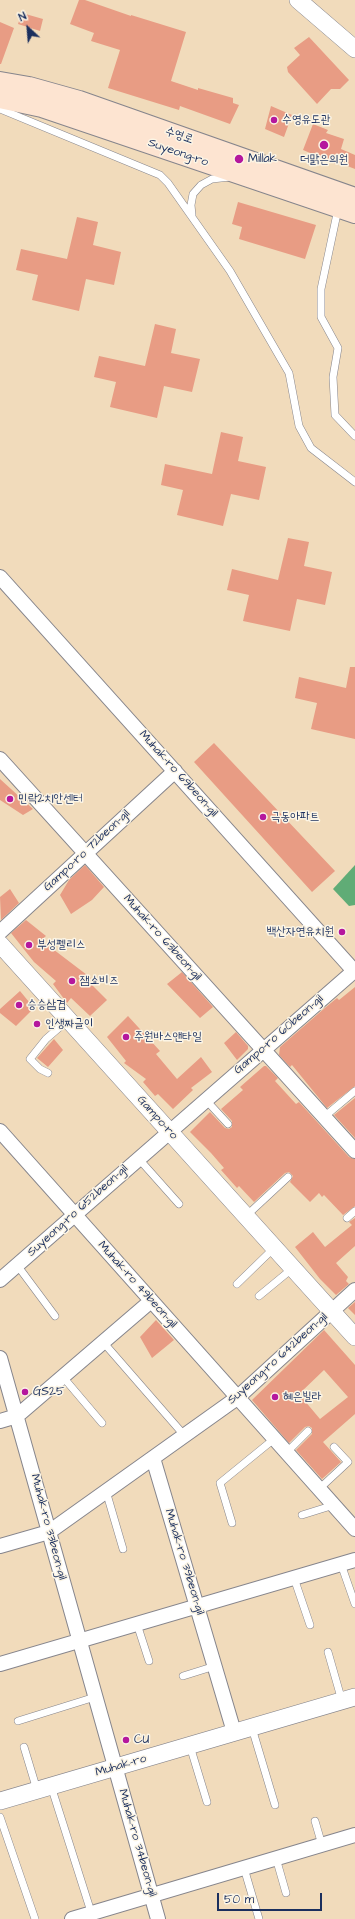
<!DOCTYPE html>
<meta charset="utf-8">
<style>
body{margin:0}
#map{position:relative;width:355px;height:1919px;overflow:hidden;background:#f1dbbb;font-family:"Architects Daughter",sans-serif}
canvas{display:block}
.north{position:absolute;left:8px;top:8px;width:40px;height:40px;-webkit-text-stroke:3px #fcf5e5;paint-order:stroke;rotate:334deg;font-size:11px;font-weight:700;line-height:16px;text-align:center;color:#1b2f5e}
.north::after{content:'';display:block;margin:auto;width:14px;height:18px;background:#1b2f5e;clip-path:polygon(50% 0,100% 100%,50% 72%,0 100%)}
.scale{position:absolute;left:217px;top:1893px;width:105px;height:18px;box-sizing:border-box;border:2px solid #1b2f5e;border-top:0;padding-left:5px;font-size:12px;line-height:14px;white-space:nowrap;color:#1b2f5e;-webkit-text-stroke:3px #fcf5e5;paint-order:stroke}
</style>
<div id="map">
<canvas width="355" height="1919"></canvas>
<div class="north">N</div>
<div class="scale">50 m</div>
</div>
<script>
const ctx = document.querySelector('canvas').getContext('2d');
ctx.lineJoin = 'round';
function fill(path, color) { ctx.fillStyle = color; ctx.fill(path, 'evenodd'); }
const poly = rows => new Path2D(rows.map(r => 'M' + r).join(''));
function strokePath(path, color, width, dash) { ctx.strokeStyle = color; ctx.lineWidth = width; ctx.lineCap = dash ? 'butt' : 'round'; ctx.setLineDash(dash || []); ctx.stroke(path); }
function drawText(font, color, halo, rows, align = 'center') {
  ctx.font = font + ' "Architects Daughter","Poor Story",sans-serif'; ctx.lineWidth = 3; ctx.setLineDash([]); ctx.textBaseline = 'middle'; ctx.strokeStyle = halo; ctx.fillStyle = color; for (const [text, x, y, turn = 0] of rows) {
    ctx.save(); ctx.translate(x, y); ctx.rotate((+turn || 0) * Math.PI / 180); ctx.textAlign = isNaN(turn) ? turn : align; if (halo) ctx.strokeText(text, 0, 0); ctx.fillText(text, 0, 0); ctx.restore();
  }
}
const forest = poly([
 [355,865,355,905,349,906,333,889]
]);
const building = poly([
 [79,0,85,0,131,16,131,15,186,32,171,81,198,90,198,88,233,98,233,103,239,105,230,124,180,106,179,110,108,88,120,50,91,41,94,33,70,24],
 [22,13,43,19,40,31,18,24],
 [0,22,14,28,1,64,0,64],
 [309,37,349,80,340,89,331,89,317,104,288,72,287,67,300,55,294,48],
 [271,106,292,115,284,137,265,129],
 [313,124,328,130,326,133,344,139,341,149,355,155,355,169,337,162,336,164,303,150],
 [238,202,316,225,305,259,239,239,242,227,232,224],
 [77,217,98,222,93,245,121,252,114,285,86,279,79,311,32,300,38,275,16,270,21,249,67,259],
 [155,324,176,329,171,353,200,359,192,392,164,386,157,418,110,407,116,382,94,377,99,356,145,366],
 [221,432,243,437,238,461,266,467,259,500,231,494,223,526,177,515,183,490,161,485,165,464,212,474],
 [288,538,309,542,304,566,332,572,325,605,297,599,290,631,243,621,249,595,227,590,232,569,278,580],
 [350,667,355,667,355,739,311,729,317,703,295,698,299,677,346,688],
 [214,743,335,871,312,892,194,762],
 [0,779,33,809,23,815,0,800],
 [85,865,104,887,92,900,71,914,60,895,69,880],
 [10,889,19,903,1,920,0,897],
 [26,920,46,936,41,940,91,978,88,981,107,1000,90,1016,71,998,67,1003,53,984,56,981,34,962,11,933],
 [182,972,213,1007,200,1018,167,984],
 [355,987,355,1086,327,1108,292,1065,290,1067,279,1055,280,1047,326,1007,337,998,339,1000],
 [20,991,34,1008,16,1026,0,1013,0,1009],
 [128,1016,160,1051,156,1054,177,1079,201,1057,212,1072,191,1088,193,1090,173,1109,158,1094,155,1096,143,1082,146,1079,124,1063,126,1061,107,1037],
 [236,1032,248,1046,248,1049,237,1060,224,1043],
 [54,1039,63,1050,48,1067,37,1058],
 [264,1066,266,1066,278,1078,275,1081,296,1104,299,1102,349,1157,355,1159,355,1206,343,1215,324,1195,322,1197,319,1193,310,1202,290,1182,293,1176,289,1172,285,1173,254,1202,239,1186,237,1188,221,1170,224,1168,211,1153,190,1132,210,1112,225,1128,229,1129,232,1127,232,1121,221,1109,243,1090,240,1087],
 [355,1098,355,1138,334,1115],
 [355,1218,355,1246,336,1263,348,1277,346,1281,349,1284,336,1295,320,1279,295,1247,313,1232,325,1247,352,1225,349,1222],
 [355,1302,355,1315,348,1308],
 [156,1320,174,1340,152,1358,140,1337],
 [324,1330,355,1365,355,1414,323,1442,341,1462,322,1479,296,1450,312,1434,312,1428,309,1426,305,1427,289,1443,252,1400],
 [324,1370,348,1397,320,1419,299,1394]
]);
const service = poly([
 [0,109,160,175,168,183,230,271,289,373,299,426,311,448,355,482],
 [338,209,321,289,321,317,338,348,333,377,335,415,355,436],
 [192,215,191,205,193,194,201,185,212,179,230,177],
 [48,1073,40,1069,30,1059,46,1039,68,1020],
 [205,1099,228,1124],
 [324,1117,355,1091],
 [138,1158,179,1204],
 [246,1216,288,1177],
 [347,1218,355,1211],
 [17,1265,55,1316],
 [237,1284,274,1248],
 [259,1296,293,1268],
 [103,1342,184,1435],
 [63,1377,102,1423],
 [286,1453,308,1431],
 [319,1489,348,1462,334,1447],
 [106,1491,123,1549],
 [302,1515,334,1505],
 [232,1523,220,1483,274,1439],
 [341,1564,355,1604],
 [294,1578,310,1625],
 [137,1624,149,1661],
 [328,1652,342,1701],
 [183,1676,215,1666],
 [18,1721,95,1697],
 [252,1728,275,1805],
 [190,1746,207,1802],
 [24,1747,37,1790],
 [51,1786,92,1915],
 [0,1817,35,1919],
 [315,1821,322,1845],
 [276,1858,286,1893],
 [244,1868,259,1919]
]);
const minor = poly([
 [0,577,355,972],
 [0,759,355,1151],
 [0,932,175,771],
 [0,1131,355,1529],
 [0,1280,354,971],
 [0,1358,158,1919],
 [0,1421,17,1416,151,1301],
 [153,1458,234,1732],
 [0,1546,49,1532,237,1398,355,1290],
 [0,1664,355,1560],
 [72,1919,355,1835]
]);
const tertiary = poly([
 [298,0,355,49],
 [0,944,355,1337],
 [0,1801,355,1697]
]);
const secondary = poly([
 [0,82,29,87,79,101,355,198],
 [0,98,42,107,355,213]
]);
const markers = [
 [274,120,4,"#b5179e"],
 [324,145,5,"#b5179e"],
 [239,159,5,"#b5179e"],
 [10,799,4,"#b5179e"],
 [263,817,4,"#b5179e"],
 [342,932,4,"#b5179e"],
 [29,945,4,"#b5179e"],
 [72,981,4,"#b5179e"],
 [19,1005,4,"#b5179e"],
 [37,1024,4,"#b5179e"],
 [126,1037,4,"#b5179e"],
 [25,1392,4,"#b5179e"],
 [275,1397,4,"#b5179e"],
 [126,1740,4,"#b5179e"]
];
const poiNames = [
 ["수영유도관",282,120],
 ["Millak",248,159],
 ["더맑은의원",324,160,"center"],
 ["민락2치안센터",18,799],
 ["극동아파트",271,817],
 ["백산자연유치원",334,932,"right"],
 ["부성펠리스",37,945],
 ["잼쇼비즈",80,981],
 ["승승삼겹",27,1005],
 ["인생짜글이",45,1024],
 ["주원바스앤타일",134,1037],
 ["GS25",33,1392],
 ["혜은빌라",283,1397],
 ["CU",134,1740]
];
const streetNames = [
 ["수영로",179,136,19],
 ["Suyeong-ro",178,153,19],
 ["Muhak-ro 69beon-gil",178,774,48],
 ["Gampo-ro 72beon-gil",87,851,-43],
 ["Muhak-ro 63beon-gil",162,938,48],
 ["Gampo-ro 60beon-gil",279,1035,-41],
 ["Gampo-ro",157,1118,48],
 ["Suyeong-ro 652beon-gil",78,1211,-42],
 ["Muhak-ro 49beon-gil",137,1285,48],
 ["Suyeong-ro 642beon-gil",278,1359,-42],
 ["Muhak-ro 33beon-gil",48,1527,75],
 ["Muhak-ro 39beon-gil",184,1562,73],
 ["Muhak-ro",121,1766,-16],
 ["Muhak-ro 34beon-gil",137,1843,74]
];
fill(forest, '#60ac76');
fill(building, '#e89c84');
strokePath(service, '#86858c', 8);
strokePath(minor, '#86858c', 16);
strokePath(tertiary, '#86858c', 18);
strokePath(secondary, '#86858c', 22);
strokePath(service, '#fff', 7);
strokePath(minor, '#fff', 14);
strokePath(tertiary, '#fff', 17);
strokePath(secondary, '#fde4d1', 20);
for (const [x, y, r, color] of markers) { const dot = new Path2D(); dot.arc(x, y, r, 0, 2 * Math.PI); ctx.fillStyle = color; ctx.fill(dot); strokePath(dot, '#fcf5e5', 1.5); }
drawText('12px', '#1b2f5e', '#fcf5e5', poiNames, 'left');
drawText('12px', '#1b2f5e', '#fcf5e5', streetNames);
</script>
